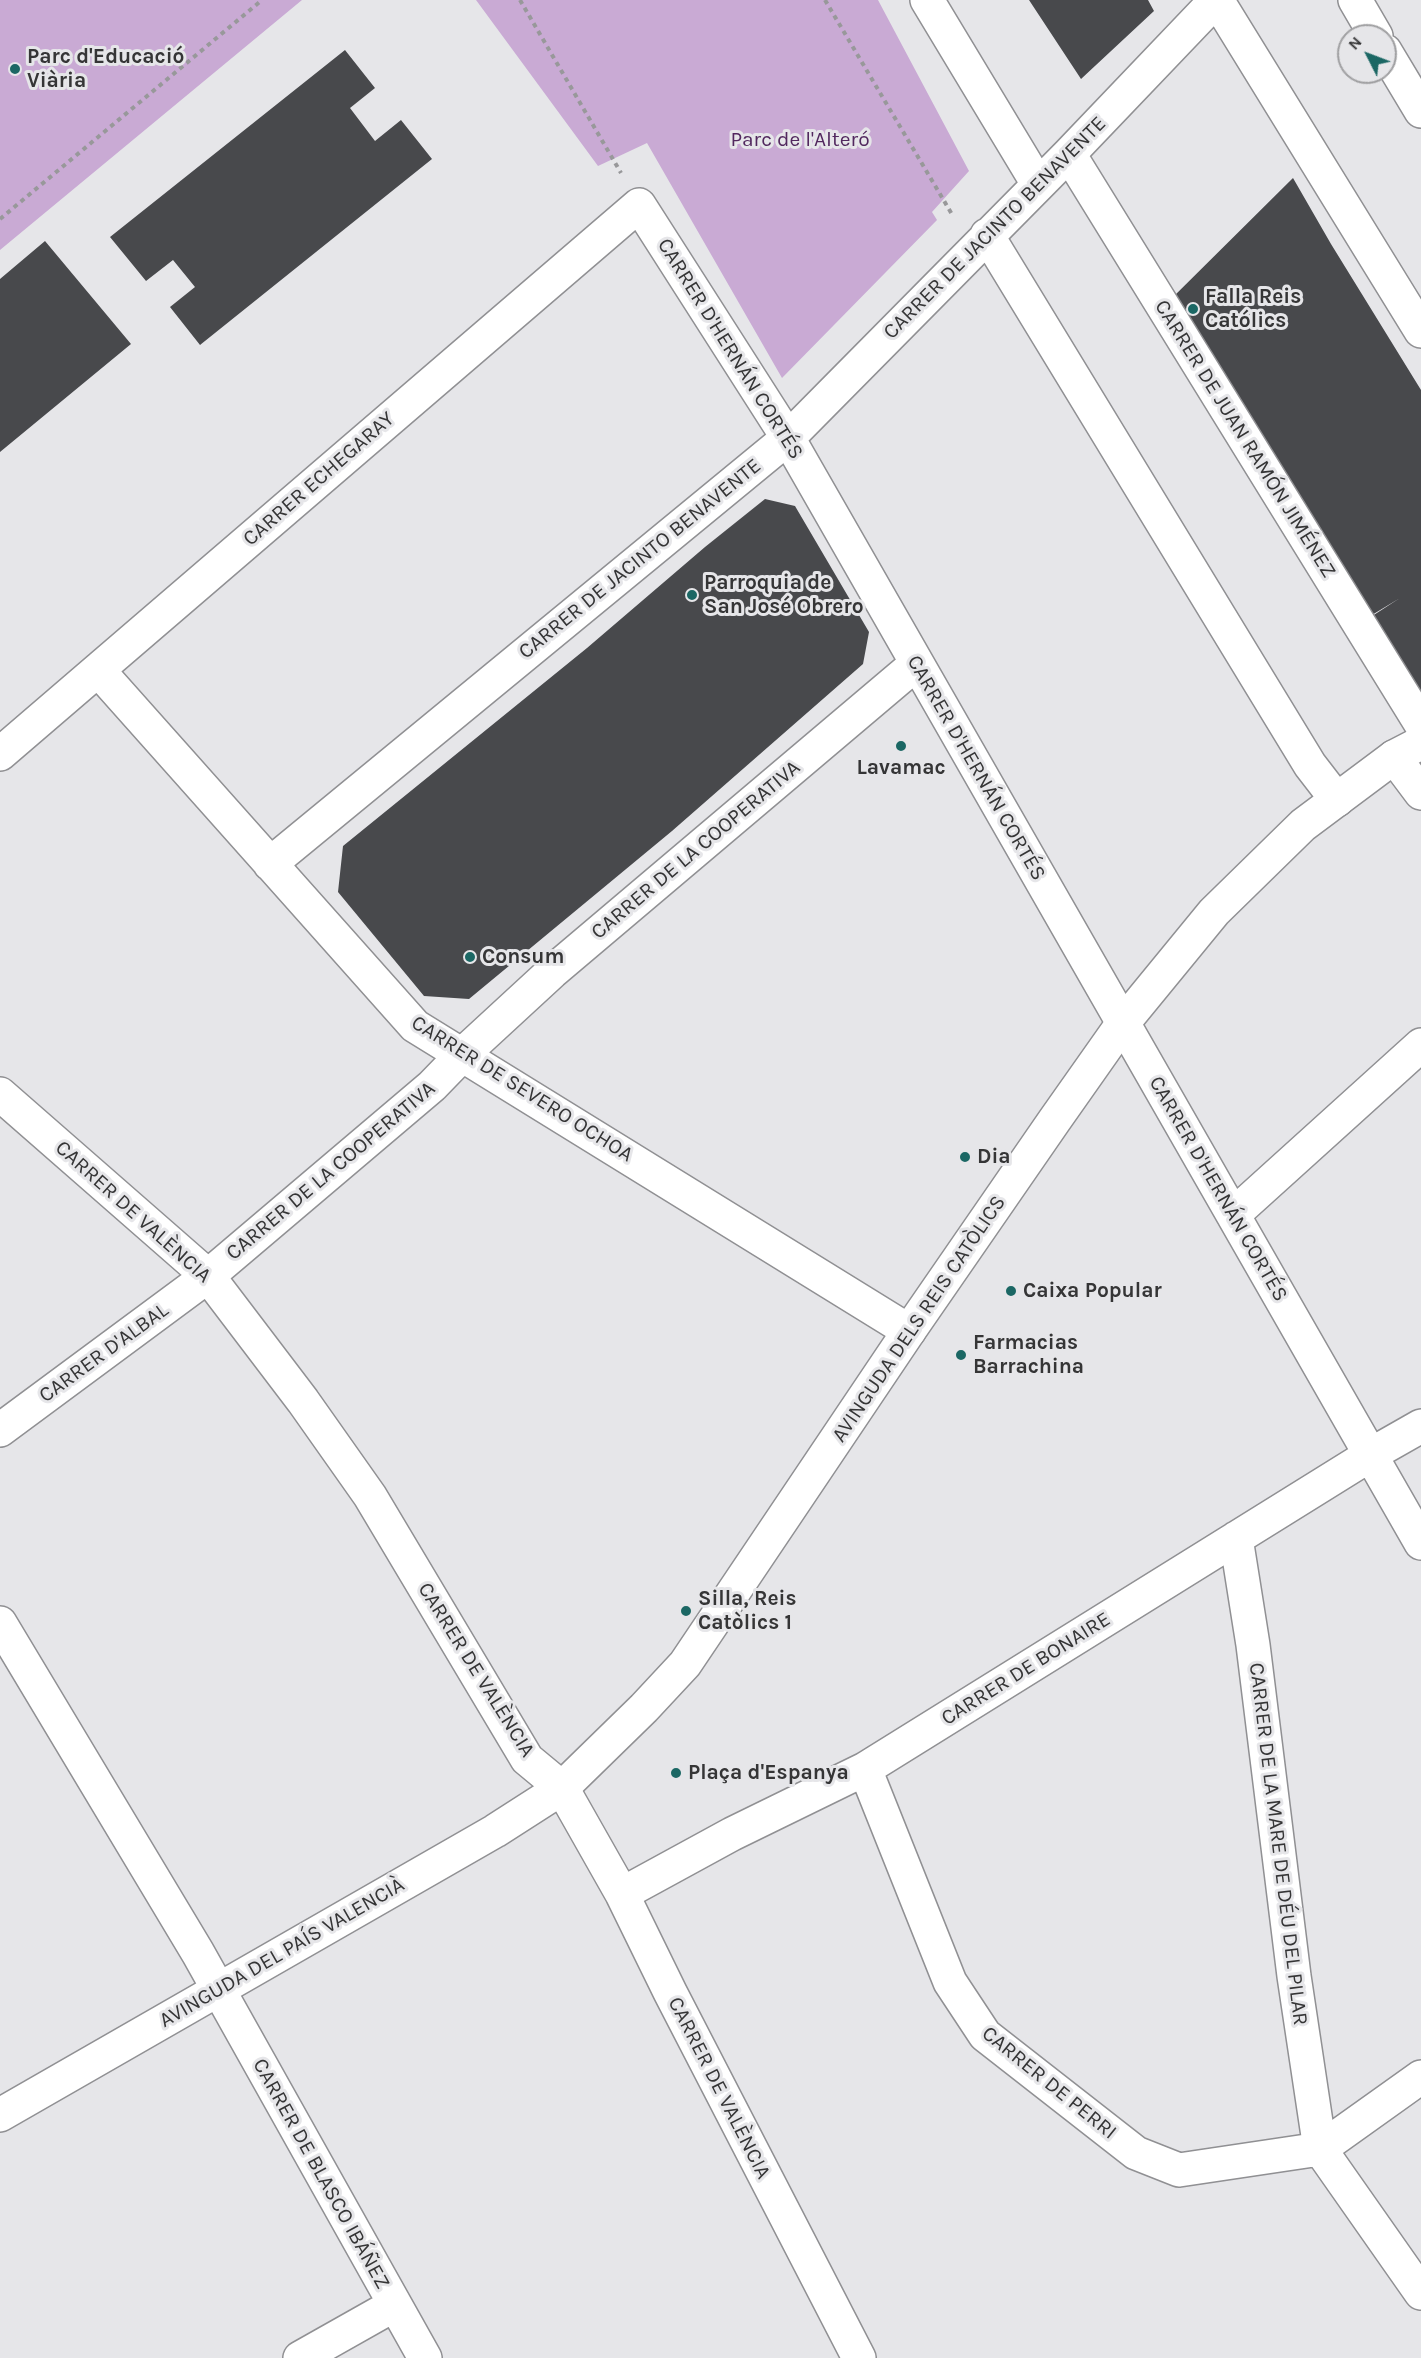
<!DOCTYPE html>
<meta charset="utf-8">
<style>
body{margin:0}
#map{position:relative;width:1421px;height:2358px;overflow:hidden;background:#e6e6e9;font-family:Karla,sans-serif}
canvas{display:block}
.north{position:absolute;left:1337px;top:24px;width:60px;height:60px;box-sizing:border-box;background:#e6e6e9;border:2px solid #9f9fa1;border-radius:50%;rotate:312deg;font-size:16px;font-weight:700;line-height:24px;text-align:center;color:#353536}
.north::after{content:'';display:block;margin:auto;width:21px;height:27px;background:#1b6764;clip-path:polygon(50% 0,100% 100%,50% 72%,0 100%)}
</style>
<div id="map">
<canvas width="1421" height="2358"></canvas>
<div class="north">N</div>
</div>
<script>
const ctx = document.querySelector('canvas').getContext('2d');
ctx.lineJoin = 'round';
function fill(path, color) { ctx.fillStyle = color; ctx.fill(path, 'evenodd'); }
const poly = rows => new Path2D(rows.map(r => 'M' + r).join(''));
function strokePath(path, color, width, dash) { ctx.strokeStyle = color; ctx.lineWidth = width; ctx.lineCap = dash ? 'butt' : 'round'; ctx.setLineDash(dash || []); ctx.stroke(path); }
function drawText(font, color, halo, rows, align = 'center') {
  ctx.font = font + ' Karla,sans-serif'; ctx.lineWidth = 6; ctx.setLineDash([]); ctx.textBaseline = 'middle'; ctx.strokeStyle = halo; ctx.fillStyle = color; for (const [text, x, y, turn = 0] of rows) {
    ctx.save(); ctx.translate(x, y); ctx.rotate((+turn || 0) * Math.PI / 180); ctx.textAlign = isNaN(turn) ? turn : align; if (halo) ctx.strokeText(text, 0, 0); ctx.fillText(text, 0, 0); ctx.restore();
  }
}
const green = poly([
 [0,0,302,0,0,250],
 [476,0,878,0,969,171,932,212,937,220,782,378,647,143,598,166]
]);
const building = poly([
 [1029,0,1148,0,1154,11,1081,79],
 [345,50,375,88,350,108,375,141,401,120,432,159,200,345,170,307,195,287,173,260,146,281,110,237],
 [1293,178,1331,244,1421,390,1421,701,1363,622,1400,598,1362,621,1166,304],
 [45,241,131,344,0,452,0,279],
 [765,499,795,506,869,632,863,664,672,831,469,999,424,996,338,892,343,846,587,648,705,547]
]);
const path = poly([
 [520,0,621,173],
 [825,0,953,216],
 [0,219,262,0]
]);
const minor = poly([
 [927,0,1038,184],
 [1217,0,1421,331],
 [1355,0,1376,36],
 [1385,51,1421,111],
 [1069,154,1421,724],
 [987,235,1310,765,1337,800],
 [98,670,415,1026,909,1331],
 [0,754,639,205,788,438,1421,1543],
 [1394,757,1421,793],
 [270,864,788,438,1069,154,1216,0],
 [0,1094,208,1276,303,1401,370,1496,527,1759,562,1788,622,1894,670,1992,859,2358],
 [1233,1215,1421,1045],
 [0,1430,208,1276,432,1086,463,1054,552,972,916,664],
 [1236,1538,1253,1645,1294,1976,1320,2149,1421,2293],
 [0,1623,198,1953,425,2358],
 [865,1769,950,1982,985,2035,1136,2153,1179,2170,1320,2149,1421,2077],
 [622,1894,732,1834,865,1769,1370,1455,1421,1426],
 [300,2358,394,2305]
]);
const tertiary = poly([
 [0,2115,495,1831,562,1788,644,1708,685,1664,909,1331,1054,1121,1123,1023,1214,912,1303,825,1394,757,1421,743]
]);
const markers = [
 [15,69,6,"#1b6764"],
 [1193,309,6,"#1b6764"],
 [692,595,6,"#1b6764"],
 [901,746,6,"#1b6764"],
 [470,957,6,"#1b6764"],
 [965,1157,6,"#1b6764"],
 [1011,1291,6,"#1b6764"],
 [961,1355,6,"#1b6764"],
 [686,1611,6,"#1b6764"],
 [676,1773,6,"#1b6764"]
];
const poiNames = [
 ["Parc d'Educació",27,57],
 ["Viària",27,81],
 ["Falla Reis",1205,297],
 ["Católics",1205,321],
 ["Parroquia de",704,583],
 ["San José Obrero",704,607],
 ["Lavamac",901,768,"center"],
 ["Consum",482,957],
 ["Dia",977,1157],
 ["Caixa Popular",1023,1291],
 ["Farmacias",973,1343],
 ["Barrachina",973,1367],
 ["Silla, Reis",698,1599],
 ["Catòlics 1",698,1623],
 ["Plaça d'Espanya",688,1773]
];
const parkNames = [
 ["Parc de l'Alteró",800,140]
];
const streetNames = [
 ["CARRER DE JACINTO BENAVENTE",995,228,-45],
 ["CARRER D'HERNÁN CORTÉS",730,349,58],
 ["CARRER DE JUAN RAMÓN JIMÉNEZ",1245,439,58],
 ["CARRER ECHEGARAY",319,479,-41],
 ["CARRER DE JACINTO BENAVENTE",640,559,-39],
 ["CARRER D'HERNÁN CORTÉS",976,768,60],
 ["CARRER DE LA COOPERATIVA",696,850,-40],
 ["CARRER DE SEVERO OCHOA",522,1089,32],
 ["CARRER DE LA COOPERATIVA",331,1171,-40],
 ["CARRER D'HERNÁN CORTÉS",1218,1189,60],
 ["CARRER DE VALÈNCIA",133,1212,42],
 ["AVINGUDA DELS REIS CATÒLICS",919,1319,-56],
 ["CARRER D'ALBAL",104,1353,-36],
 ["CARRER DE BONAIRE",1026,1669,-32],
 ["CARRER DE VALÈNCIA",476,1670,58],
 ["CARRER DE LA MARE DE DÉU DEL PILAR",1278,1844,83],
 ["AVINGUDA DEL PAÍS VALENCIÀ",282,1953,-30],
 ["CARRER DE PERRI",1049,2083,39],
 ["CARRER DE VALÈNCIA",719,2088,63],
 ["CARRER DE BLASCO IBÁÑEZ",321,2174,61]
];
fill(green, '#c9aad4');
fill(building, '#48494c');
strokePath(minor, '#909093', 36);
strokePath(tertiary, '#909093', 36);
strokePath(path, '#98989a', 4, [4.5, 4.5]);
strokePath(minor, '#fff', 33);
strokePath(tertiary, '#fff', 33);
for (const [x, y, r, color] of markers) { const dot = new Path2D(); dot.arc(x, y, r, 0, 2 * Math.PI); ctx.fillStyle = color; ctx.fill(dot); strokePath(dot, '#e6e6e9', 2); }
drawText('bold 21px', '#353536', '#e6e6e9', poiNames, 'left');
drawText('21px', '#52285f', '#e6e6e9', parkNames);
drawText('21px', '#353536', '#e6e6e9', streetNames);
</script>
